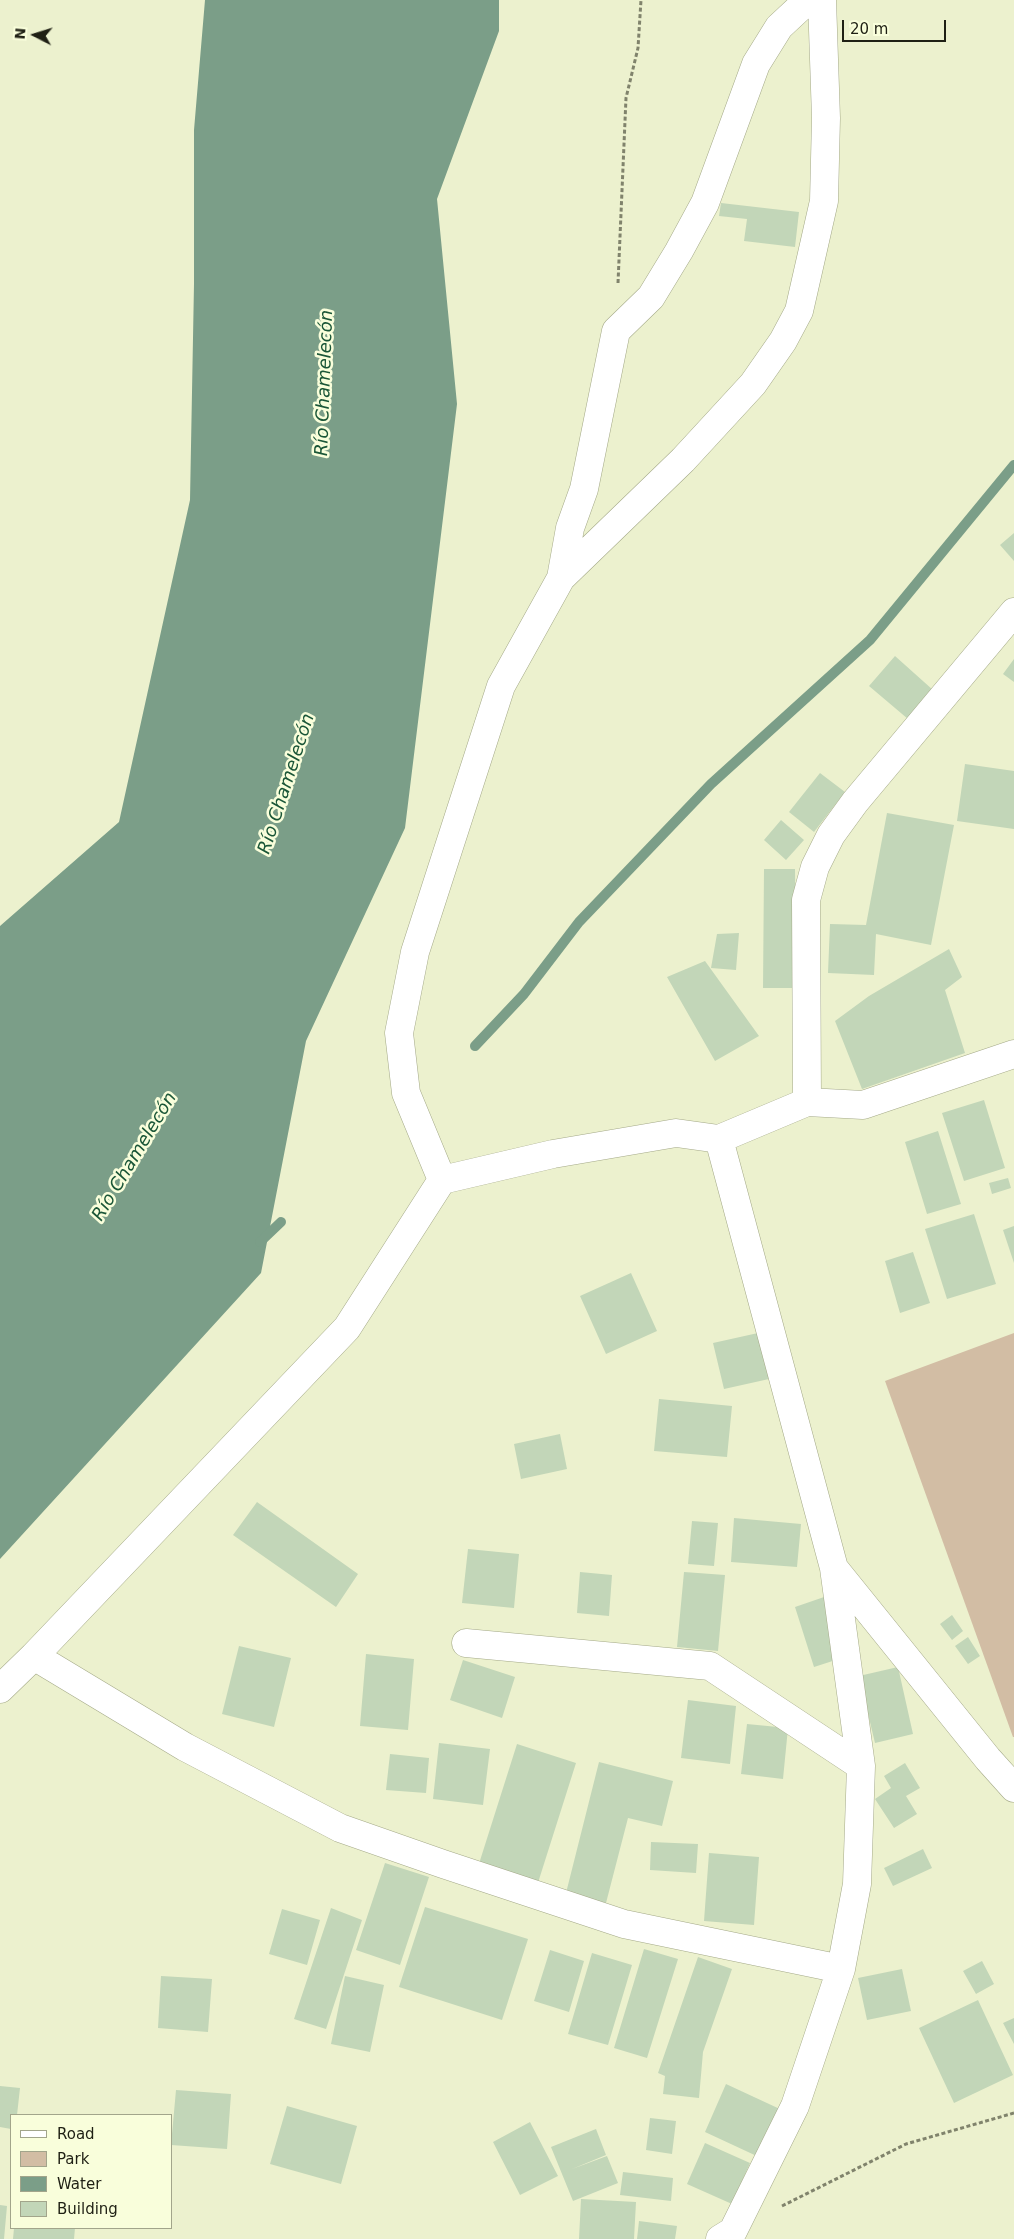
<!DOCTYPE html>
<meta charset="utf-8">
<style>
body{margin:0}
#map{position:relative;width:1014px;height:2239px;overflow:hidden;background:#ecf1ce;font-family:"DejaVu Sans",sans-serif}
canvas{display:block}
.legend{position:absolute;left:10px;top:2114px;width:162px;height:115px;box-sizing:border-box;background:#f9fedb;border:1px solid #a2a58b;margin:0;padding:6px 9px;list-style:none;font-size:15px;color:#1f2014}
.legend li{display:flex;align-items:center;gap:10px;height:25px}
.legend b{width:25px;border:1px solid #a2a58b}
.north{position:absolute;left:10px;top:10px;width:50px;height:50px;-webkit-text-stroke:4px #f9fedb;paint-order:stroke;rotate:275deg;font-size:14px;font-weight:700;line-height:20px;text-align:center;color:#1f2014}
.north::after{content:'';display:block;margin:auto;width:18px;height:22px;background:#1f2014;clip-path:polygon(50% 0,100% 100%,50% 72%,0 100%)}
.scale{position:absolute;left:842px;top:20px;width:104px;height:22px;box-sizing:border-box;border:2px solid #1f2014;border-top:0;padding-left:6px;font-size:15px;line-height:18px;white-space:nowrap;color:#1f2014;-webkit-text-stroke:4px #f9fedb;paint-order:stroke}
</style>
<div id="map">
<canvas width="1014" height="2239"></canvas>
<ul class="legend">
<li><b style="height:6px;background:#fff"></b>Road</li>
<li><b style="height:14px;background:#d2bda4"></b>Park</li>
<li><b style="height:14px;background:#7b9e88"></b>Water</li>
<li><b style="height:14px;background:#c2d6b8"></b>Building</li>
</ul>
<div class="north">N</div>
<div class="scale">20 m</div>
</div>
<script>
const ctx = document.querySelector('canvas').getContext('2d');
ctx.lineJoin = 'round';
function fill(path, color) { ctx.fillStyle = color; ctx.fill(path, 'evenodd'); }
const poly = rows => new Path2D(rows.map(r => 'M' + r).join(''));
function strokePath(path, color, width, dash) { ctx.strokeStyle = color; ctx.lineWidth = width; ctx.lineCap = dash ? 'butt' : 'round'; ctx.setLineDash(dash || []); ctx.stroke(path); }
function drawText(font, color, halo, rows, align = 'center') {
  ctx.font = font + ' "DejaVu Sans",sans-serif'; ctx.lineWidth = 5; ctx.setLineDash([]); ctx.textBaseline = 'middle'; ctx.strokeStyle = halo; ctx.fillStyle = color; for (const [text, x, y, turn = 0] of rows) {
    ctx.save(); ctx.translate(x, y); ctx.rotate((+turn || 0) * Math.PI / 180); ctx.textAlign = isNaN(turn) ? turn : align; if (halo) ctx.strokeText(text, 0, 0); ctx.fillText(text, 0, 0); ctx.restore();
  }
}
const green = poly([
 [1014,1333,1014,1737,1013,1737,885,1381]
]);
const water = poly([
 [205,0,499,0,499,31,437,199,457,404,405,828,306,1041,261,1273,0,1559,0,926,119,822,190,500,194,284,194,130]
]);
const stream = poly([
 [475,1046,524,994,579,922,711,784,870,640,1014,465],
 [260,1242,281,1222]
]);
const building = poly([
 [721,203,799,212,795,247,744,241,747,219,719,216],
 [1014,533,1014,561,1000,545],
 [895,656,933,690,908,719,869,686],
 [1014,659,1014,682,1003,674],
 [965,764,1014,771,1014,829,957,821],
 [820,773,845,792,814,832,789,812],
 [887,813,954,825,931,945,876,934,874,975,828,973,830,924,866,925],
 [781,820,804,840,786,860,764,840],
 [764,869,795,869,796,988,763,988],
 [739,933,736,970,711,968,717,934],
 [949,949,962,977,945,990,965,1053,862,1089,835,1021,869,996],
 [705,961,759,1036,715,1061,667,977],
 [984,1100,1005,1168,964,1181,942,1113],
 [938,1131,961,1204,927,1214,905,1142],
 [1008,1178,1011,1188,992,1194,989,1183],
 [974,1214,996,1284,947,1299,925,1229],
 [1014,1226,1014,1263,1003,1230],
 [913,1252,930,1303,900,1313,885,1261],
 [631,1273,657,1331,606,1354,580,1296],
 [758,1333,769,1379,724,1389,713,1343],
 [659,1399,732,1406,727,1457,654,1451],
 [560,1434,567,1469,521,1479,514,1444],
 [257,1502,358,1574,336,1607,233,1535],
 [734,1518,801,1524,797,1567,731,1562],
 [692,1521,718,1523,714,1566,688,1564],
 [468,1549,519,1554,514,1608,462,1603],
 [580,1572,612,1575,609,1616,577,1613],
 [684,1572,725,1575,718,1651,677,1647],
 [827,1596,845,1657,814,1667,795,1607],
 [952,1615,963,1631,952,1640,940,1624],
 [968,1637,980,1656,968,1664,955,1646],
 [239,1646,291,1658,274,1727,222,1714],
 [366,1654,414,1659,408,1730,360,1726],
 [463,1660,515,1677,502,1718,450,1700],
 [898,1667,913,1734,875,1743,859,1676],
 [688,1700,736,1706,730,1764,681,1758],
 [747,1724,788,1728,783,1779,741,1774],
 [439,1743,490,1749,483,1805,433,1799],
 [517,1744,576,1763,536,1889,477,1870],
 [390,1754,429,1758,426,1793,386,1790],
 [599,1762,673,1781,662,1826,628,1818,606,1903,566,1893],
 [905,1763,920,1788,906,1796,917,1814,894,1828,875,1799,891,1788,884,1776],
 [651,1842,698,1844,696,1873,650,1870],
 [923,1849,932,1868,893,1886,884,1868],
 [709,1853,759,1857,754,1925,704,1921],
 [385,1863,429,1877,400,1965,356,1950],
 [425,1907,528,1939,502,2020,399,1987],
 [331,1908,362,1920,326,2029,294,2019],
 [282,1909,320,1920,307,1965,269,1954],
 [644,1949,678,1959,647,2058,614,2048],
 [550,1950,584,1961,569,2012,534,2001],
 [592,1953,632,1965,608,2045,568,2034],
 [698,1957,732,1969,703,2052,699,2098,663,2094,665,2076,658,2073],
 [982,1961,994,1984,976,1994,963,1971],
 [902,1969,911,2011,867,2020,858,1978],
 [161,1976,212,1979,208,2032,158,2028],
 [345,1976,384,1985,370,2052,331,2044],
 [978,2000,1013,2075,954,2103,919,2028],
 [1014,2018,1014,2044,1003,2023],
 [726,2084,782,2110,761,2158,705,2132],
 [0,2086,20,2088,17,2115,11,2115,11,2129,0,2127],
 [176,2090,231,2094,227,2149,171,2145],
 [287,2106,357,2126,341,2184,270,2164],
 [650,2118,676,2121,672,2154,646,2150],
 [530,2122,558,2176,520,2195,493,2142],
 [596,2129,606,2155,572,2169,607,2156,618,2183,573,2201,551,2147],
 [705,2143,750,2163,732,2204,687,2184],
 [623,2172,673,2178,671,2201,620,2195],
 [581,2199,636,2202,634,2239,579,2239],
 [0,2205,7,2206,4,2239,0,2239],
 [639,2221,677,2226,675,2239,637,2239],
 [14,2228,75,2228,74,2239,13,2239]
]);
const path = poly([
 [618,283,626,98,638,48,641,0],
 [782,2206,906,2144,1014,2113]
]);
const minor = poly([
 [561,578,570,528,584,489,616,331,651,297,679,251,705,203,756,64,779,27,808,0],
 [807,1102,863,1105,1014,1054],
 [719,1139,834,1568,861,1766,857,1884,841,1969,795,2106,733,2231,720,2239],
 [442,1180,406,1093,399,1033,415,952,501,686,561,578,683,460,753,384,783,341,799,311,824,201,826,118,822,0],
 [834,1568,988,1759,1014,1788],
 [466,1643,710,1666,861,1766],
 [0,1689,34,1656],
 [841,1969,624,1924,443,1864,340,1828,185,1747,34,1656,347,1328,442,1180,553,1154,676,1133,719,1139,807,1102,806,900,815,867,831,835,855,802,1014,612]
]);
const waterNames = [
 ["Río Chamelecón",325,383,-88],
 ["Río Chamelecón",287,784,-72],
 ["Río Chamelecón",135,1157,-59]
];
fill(green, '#d2bda4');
fill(water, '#7b9e88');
strokePath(stream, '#7b9e88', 10);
fill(building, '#c2d6b8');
strokePath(minor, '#a4a988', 29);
strokePath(path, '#80836c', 3, [4, 2.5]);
strokePath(minor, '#fff', 28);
drawText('italic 18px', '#1a5637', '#f9fedb', waterNames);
</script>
